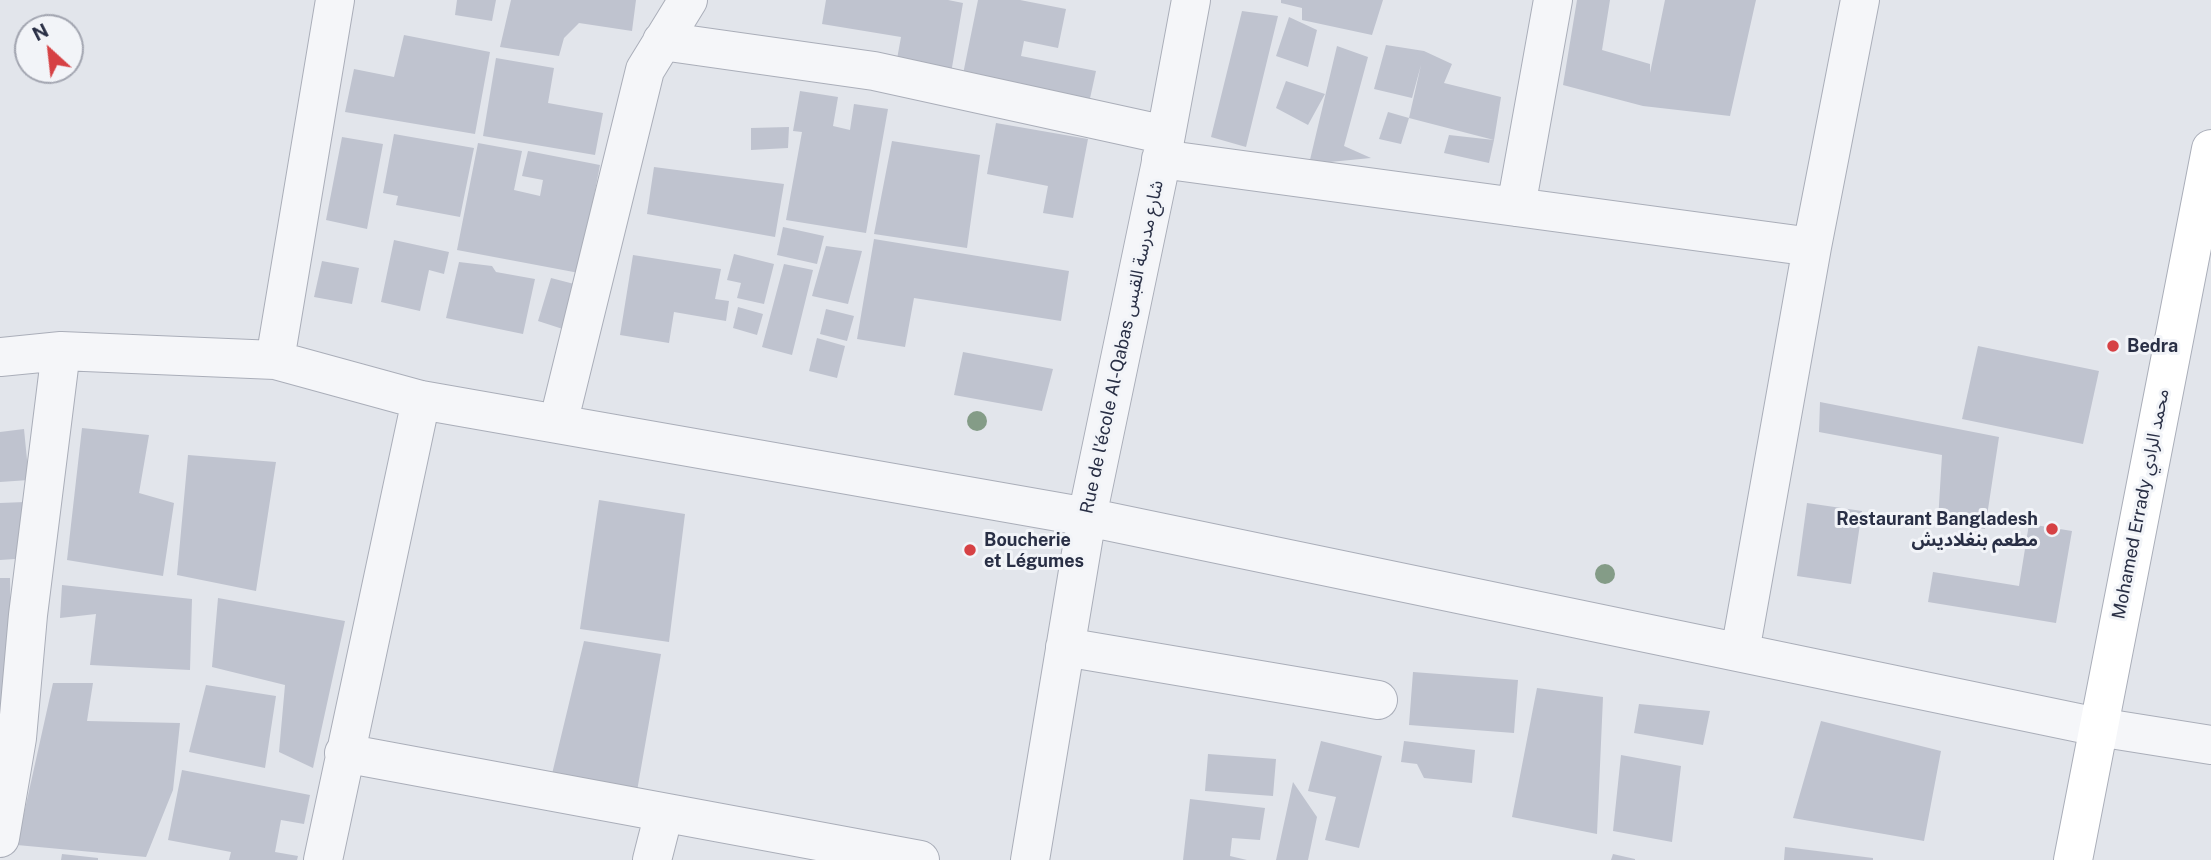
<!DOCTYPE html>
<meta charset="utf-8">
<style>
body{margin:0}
#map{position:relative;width:2211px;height:860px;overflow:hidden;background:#e2e5eb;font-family:"Public Sans",sans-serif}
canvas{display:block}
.north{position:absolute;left:14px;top:14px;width:70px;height:70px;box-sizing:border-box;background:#f2f4f8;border:2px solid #a2a5b0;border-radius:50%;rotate:333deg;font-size:19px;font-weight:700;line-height:28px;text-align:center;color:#292f45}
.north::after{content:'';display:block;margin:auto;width:24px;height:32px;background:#d64144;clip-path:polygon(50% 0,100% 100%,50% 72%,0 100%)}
</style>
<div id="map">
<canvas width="2211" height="860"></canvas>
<div class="north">N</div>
</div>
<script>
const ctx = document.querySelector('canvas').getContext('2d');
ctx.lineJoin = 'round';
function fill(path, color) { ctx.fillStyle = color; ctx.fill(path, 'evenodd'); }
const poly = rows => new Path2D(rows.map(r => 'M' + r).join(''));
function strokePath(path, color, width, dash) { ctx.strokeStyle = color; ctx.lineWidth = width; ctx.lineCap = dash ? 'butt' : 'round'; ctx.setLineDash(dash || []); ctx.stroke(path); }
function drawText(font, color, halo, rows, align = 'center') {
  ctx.font = font + ' "Public Sans","Noto Sans Arabic",sans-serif'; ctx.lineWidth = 6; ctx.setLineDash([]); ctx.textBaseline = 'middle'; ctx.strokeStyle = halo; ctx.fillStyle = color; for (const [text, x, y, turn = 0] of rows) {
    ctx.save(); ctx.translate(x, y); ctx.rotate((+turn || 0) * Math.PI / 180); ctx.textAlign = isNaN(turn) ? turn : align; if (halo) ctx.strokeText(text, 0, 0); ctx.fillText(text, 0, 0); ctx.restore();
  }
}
const building = poly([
 [457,0,496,0,492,21,455,15],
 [511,0,636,0,632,31,579,23,564,38,559,56,500,47],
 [826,0,948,0,963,3,950,79,895,70,901,37,822,24],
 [978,0,1020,0,1066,9,1058,48,1024,41,1021,56,1096,71,1089,103,962,79],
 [1281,0,1383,0,1372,35,1302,20,1302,8,1281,3],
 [1577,0,1610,0,1602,50,1650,64,1650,73,1665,0,1756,0,1730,116,1643,106,1563,85],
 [1242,11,1278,16,1246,147,1211,137],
 [1289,17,1317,30,1308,67,1276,56],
 [404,35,490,52,475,134,345,112,354,69,394,77],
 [1386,45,1424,51,1452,64,1444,83,1501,97,1494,140,1409,118,1421,65,1412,98,1374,89],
 [1337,46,1368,57,1344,146,1371,158,1309,164],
 [496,58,554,68,548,103,603,113,595,155,483,136],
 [1286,81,1325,94,1308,125,1276,108],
 [800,91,838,97,833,126,850,130,854,104,888,109,866,233,786,220,802,132,793,131],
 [1388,112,1409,118,1401,144,1379,139],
 [996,123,1088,139,1073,218,1043,213,1048,186,987,174],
 [789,127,788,148,751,150,751,128],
 [394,134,474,148,460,217,396,205,398,196,383,193],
 [1449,135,1494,140,1489,163,1444,153],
 [342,137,383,144,367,229,326,220],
 [892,141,980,155,967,248,874,234],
 [478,143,522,151,514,190,540,196,543,180,522,176,528,151,600,165,579,273,457,250],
 [654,167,784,184,775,237,647,214],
 [783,227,824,236,817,264,777,255],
 [874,239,1069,271,1061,321,914,298,905,347,857,339],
 [394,240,449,252,444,274,429,270,420,311,381,302],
 [826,246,862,251,848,304,812,296],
 [734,254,774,264,764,304,737,298,741,283,727,280],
 [633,255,721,269,715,299,729,301,726,321,674,312,669,343,620,335],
 [322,261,359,268,352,304,314,297],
 [459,262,492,266,496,272,535,279,523,334,446,318],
 [784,264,813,270,792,355,762,347],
 [551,278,578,285,569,331,538,321],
 [738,307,763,314,757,335,733,328],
 [826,309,854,316,847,341,820,334],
 [817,338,845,346,837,378,809,371],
 [1978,346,2099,371,2083,444,1962,419],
 [963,352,1053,369,1042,411,954,395],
 [1820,402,1999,437,1985,529,1938,521,1942,455,1819,432],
 [82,428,149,435,139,493,174,503,163,576,67,560],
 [24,429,29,480,0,482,0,432],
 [188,455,276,462,256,591,177,575],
 [599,500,685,514,669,642,580,629],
 [25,502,30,558,0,560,0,503],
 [1807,503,1862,511,1851,584,1797,576],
 [2029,524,2072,531,2056,623,1928,602,1933,572,2019,586],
 [0,578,10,578,12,709,0,709],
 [62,585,192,599,190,670,90,665,96,614,60,618],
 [218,598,345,621,313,768,279,752,285,685,212,667],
 [584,641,661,654,637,791,552,774],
 [1413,672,1518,680,1514,733,1409,725],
 [53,683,93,683,87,721,180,723,173,790,146,857,17,845],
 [206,685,276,696,265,768,189,752],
 [1537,688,1603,697,1597,834,1512,817],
 [1639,704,1710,711,1703,745,1634,733],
 [1821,721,1941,751,1924,841,1793,818],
 [1321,741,1382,756,1359,848,1325,840,1336,797,1308,791],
 [1404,741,1475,750,1472,783,1424,778,1417,764,1401,762],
 [1208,754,1276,759,1273,796,1205,791],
 [1621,755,1681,766,1672,842,1613,831],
 [182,770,310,795,304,824,281,820,275,852,298,856,297,860,229,860,231,852,168,840],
 [1293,782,1317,817,1308,860,1276,860],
 [1190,799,1265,808,1260,840,1232,838,1230,856,1247,860,1183,860],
 [1785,847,1873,858,1873,860,1784,860],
 [62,854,98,858,98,860,61,860],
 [1613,854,1635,859,1635,860,1611,860]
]);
const street = poly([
 [662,41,874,71,1166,135],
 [1161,159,1812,247],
 [1516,207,1553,0],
 [0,357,61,351,275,360,421,400,1087,517,2098,727,2211,745],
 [275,360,335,0],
 [558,424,645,70,688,0],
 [1065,647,1378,700],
 [1740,652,1812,247,1860,0],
 [344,753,920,860],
 [0,838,17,738,28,615,61,351],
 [323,860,421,400],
 [652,860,664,813],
 [1030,860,1087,517,1160,167,1191,0]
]);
const secondary = poly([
 [2073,860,2211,149]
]);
const trees = [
 [977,421],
 [1605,574]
];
const markers = [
 [2113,346,7,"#d64144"],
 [2052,529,7,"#d64144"],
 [970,550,7,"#d64144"]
];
const poiNames = [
 ["Bedra",2127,346],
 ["Restaurant Bangladesh",2038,519,"right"],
 ["مطعم بنغلاديش",2038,540,"right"],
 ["Boucherie",984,540],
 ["et Légumes",984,561]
];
const streetNames = [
 ["Rue de l'école Al-Qabas شارع مدرسة القبس",1122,347,-78],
 ["Mohamed Errady محمد الرادي",2141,504,-79]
];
fill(building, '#bfc3cf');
strokePath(street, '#aaaeb9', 40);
strokePath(secondary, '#aaaeb9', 40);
strokePath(street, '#f5f6f9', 38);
strokePath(secondary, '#fff', 38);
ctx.fillStyle = '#849c87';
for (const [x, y] of trees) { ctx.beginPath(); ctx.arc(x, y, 10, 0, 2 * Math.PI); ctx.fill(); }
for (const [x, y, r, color] of markers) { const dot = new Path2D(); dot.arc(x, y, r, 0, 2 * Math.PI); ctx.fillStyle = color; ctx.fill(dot); strokePath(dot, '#f2f4f8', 2.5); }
drawText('bold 18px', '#292f45', '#f2f4f8', poiNames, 'left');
drawText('18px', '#292f45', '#f2f4f8', streetNames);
</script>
